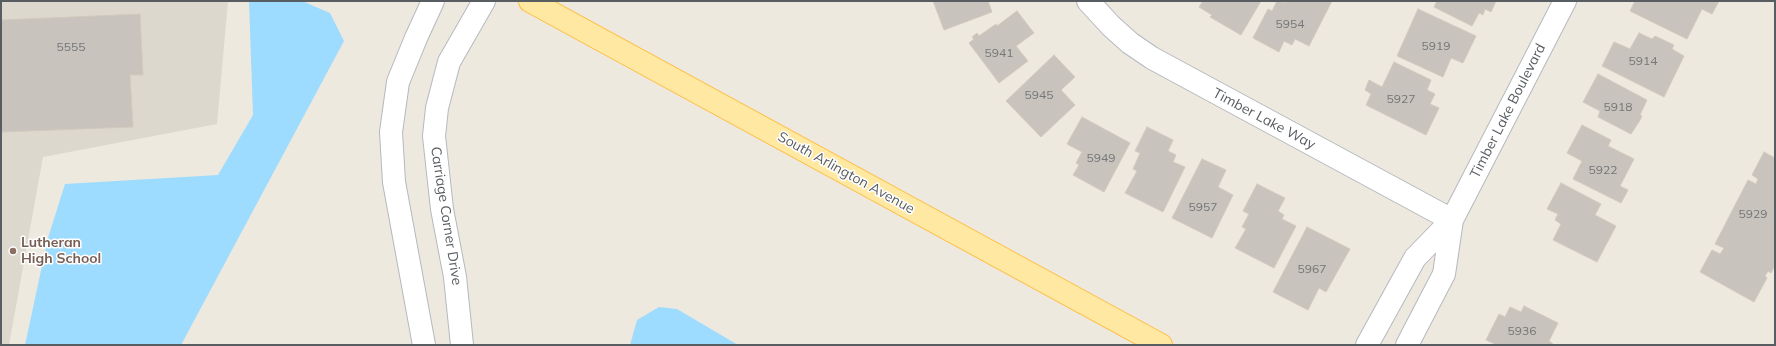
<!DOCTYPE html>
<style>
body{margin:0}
#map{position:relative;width:1776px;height:346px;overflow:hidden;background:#ede9df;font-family:Mulish,sans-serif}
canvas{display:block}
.frame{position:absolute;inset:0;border:2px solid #585d62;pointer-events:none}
</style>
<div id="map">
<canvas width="1776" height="346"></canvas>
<div class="frame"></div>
</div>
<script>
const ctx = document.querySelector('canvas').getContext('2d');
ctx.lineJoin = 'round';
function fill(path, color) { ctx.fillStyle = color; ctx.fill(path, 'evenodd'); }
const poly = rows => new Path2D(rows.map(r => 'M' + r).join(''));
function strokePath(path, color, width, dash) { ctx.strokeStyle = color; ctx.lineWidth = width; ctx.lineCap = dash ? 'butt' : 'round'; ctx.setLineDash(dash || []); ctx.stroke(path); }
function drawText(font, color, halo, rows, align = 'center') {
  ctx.font = font + ' Mulish,sans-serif'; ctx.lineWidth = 3; ctx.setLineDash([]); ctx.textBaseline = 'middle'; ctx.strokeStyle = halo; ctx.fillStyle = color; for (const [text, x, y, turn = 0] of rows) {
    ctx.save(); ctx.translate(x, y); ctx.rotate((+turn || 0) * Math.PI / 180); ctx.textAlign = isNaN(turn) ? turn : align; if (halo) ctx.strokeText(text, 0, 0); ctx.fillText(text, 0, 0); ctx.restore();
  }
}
const education = poly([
 [1,1,228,1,217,124,43,157,9,345,1,345]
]);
const water = poly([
 [249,1,302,1,330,13,344,41,181,345,25,345,48,238,65,184,218,175,253,115],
 [659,307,677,309,738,345,630,345,637,320]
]);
const building = poly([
 [933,1,988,1,992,12,944,30,933,1],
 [1203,1,1261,1,1241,35,1210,17,1212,15,1199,7,1203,1],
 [1277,1,1286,3,1287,1,1332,1,1309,46,1295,39,1292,45,1284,41,1279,52,1253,38,1268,9,1272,11,1277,1],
 [1437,1,1496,1,1491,12,1485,9,1483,15,1479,13,1472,26,1434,7,1437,1],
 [1635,1,1719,1,1712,14,1702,9,1687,39,1630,11,1635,1],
 [1418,9,1476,36,1463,63,1451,58,1443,77,1397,56,1418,9],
 [1017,11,1034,33,1016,46,1028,61,999,83,969,43,974,39,972,37,977,33,979,36,996,24,997,26,1017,11],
 [140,14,143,75,130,75,133,127,1,132,1,20,140,14],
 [1639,33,1652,39,1655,36,1674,45,1672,49,1684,56,1664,97,1602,66,1614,42,1630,49,1639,33],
 [1054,55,1075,77,1061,90,1075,105,1041,137,1006,101,1054,55],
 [1394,62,1431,80,1427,90,1435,94,1430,104,1439,108,1426,135,1366,105,1371,94,1365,90,1369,80,1382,87,1394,62],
 [1598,74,1647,100,1640,115,1642,116,1639,122,1631,134,1598,117,1600,111,1583,102,1598,74],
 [1082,117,1130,143,1104,192,1073,175,1079,165,1076,163,1082,152,1067,144,1082,117],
 [1582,125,1611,140,1608,146,1634,159,1620,186,1628,190,1621,203,1573,179,1582,161,1567,153,1582,125],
 [1147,127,1173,140,1168,151,1176,155,1173,162,1185,167,1163,212,1125,193,1137,171,1133,169,1140,153,1135,151,1147,127],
 [1764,152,1775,158,1775,265,1771,273,1768,271,1765,276,1767,278,1754,302,1700,272,1712,250,1720,254,1724,248,1715,244,1748,180,1756,184,1758,179,1752,175,1764,152],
 [1202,159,1226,170,1218,187,1233,195,1212,238,1172,218,1202,159],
 [1561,183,1601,204,1595,215,1616,226,1597,262,1553,240,1561,224,1555,220,1558,214,1547,209,1561,183],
 [1257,184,1285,198,1278,211,1284,215,1282,219,1296,226,1274,268,1235,248,1246,229,1242,227,1249,214,1243,211,1257,184],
 [1307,227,1350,249,1326,292,1319,288,1308,310,1273,292,1307,227],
 [1524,306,1558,323,1549,341,1553,344,1552,345,1497,345,1486,340,1499,314,1505,317,1510,307,1521,312,1524,306]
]);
const minor = poly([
 [1088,1,1111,26,1130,43,1152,58,1452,220],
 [424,345,394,182,391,132,398,82,416,38,433,1],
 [462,345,455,277,442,209,434,136,437,108,449,62,484,1],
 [1367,345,1415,258,1452,220,1565,1],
 [1407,345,1444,274,1452,220]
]);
const major = poly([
 [530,1,1161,345]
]);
const markers = [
 [13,251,4,"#8d6e63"]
];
const numberNames = [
 ["5954",1290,24],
 ["5919",1436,46],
 ["5555",71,47],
 ["5941",999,53],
 ["5914",1643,61],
 ["5945",1039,95],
 ["5927",1401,99],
 ["5918",1618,107],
 ["5949",1101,158],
 ["5922",1603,170],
 ["5957",1203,207],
 ["5929",1753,214],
 ["5967",1312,269],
 ["5936",1522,331]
];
const streetNames = [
 ["Timber Lake Boulevard",1508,111,-63],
 ["Timber Lake Way",1264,119,28],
 ["South Arlington Avenue",846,173,29],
 ["Carriage Corner Drive",446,216,81]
];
const educationNames = [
 ["Lutheran",21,243],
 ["High School",21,259]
];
fill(education, '#ddd8ce');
fill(water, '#9ddbff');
fill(building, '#c8c3bc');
strokePath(building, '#d2cabd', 1);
strokePath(minor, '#b5b9be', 24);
strokePath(major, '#ffbe46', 24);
strokePath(minor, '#fff', 22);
strokePath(major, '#ffe9a2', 22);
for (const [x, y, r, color] of markers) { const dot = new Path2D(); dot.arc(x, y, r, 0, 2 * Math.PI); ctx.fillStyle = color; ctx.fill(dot); strokePath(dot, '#fff', 1.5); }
drawText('12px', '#747678', null, numberNames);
drawText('14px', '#585d62', '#fff', streetNames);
drawText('bold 14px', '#785e54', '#fff', educationNames, 'left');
</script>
